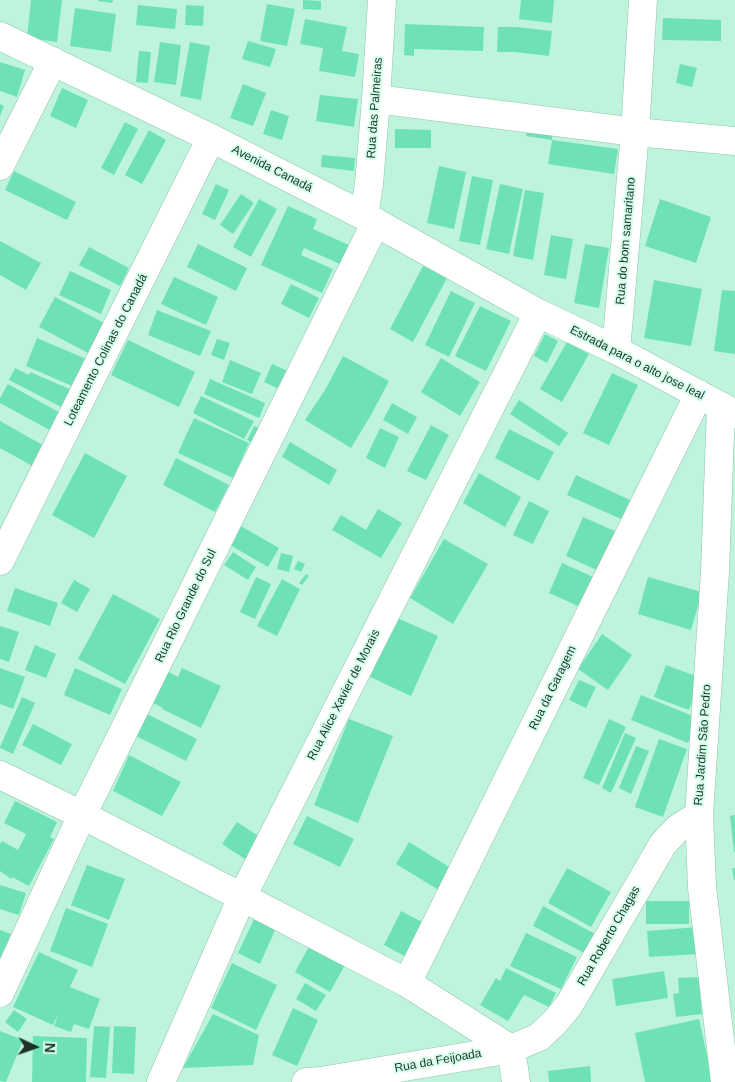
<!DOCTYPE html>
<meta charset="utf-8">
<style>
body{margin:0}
#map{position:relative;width:735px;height:1082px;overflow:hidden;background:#bef4db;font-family:Helvetica,sans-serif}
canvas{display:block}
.north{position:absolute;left:10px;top:1022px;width:50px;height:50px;-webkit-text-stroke:4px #d3ffea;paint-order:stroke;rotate:93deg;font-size:14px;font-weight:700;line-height:20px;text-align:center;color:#1c3228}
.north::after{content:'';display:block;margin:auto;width:18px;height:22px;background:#1c3228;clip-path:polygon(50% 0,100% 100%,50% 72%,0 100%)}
</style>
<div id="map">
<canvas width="735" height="1082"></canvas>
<div class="north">N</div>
</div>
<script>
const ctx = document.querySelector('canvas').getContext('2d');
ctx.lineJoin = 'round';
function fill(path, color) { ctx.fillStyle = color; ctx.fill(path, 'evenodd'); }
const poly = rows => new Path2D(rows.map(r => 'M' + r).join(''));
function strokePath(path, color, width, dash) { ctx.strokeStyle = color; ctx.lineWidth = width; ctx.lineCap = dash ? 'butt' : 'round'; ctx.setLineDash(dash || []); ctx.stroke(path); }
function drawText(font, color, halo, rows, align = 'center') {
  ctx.font = font + ' Helvetica,sans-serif'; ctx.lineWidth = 4; ctx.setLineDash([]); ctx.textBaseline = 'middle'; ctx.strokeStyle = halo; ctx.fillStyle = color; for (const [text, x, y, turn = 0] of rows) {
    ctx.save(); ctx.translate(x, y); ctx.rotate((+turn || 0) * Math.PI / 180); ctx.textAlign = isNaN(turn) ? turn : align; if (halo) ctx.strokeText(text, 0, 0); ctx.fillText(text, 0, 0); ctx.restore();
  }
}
const building = poly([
 [31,0,62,0,57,42,27,38],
 [98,0,113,0,112,3,98,1],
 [303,0,321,1,321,10,303,9],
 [521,0,554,0,552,23,519,19],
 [267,4,295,9,287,46,260,41],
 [138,5,177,9,175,29,136,25],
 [186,5,204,6,203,26,185,25],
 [75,8,116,14,111,52,70,46],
 [663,18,721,20,721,41,662,40],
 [305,19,347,27,342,51,359,54,355,77,319,71,323,48,300,44],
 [405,24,484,27,483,51,414,49,414,56,404,55],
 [498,27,517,27,552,31,549,56,515,52,497,52],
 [248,41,276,49,270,67,242,59],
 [160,42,181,45,176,85,154,82],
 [190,42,210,46,201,100,180,96],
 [139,51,151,52,148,83,136,82],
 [0,62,25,70,17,97,0,91],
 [680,64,697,68,692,87,676,83],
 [243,84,266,93,253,126,230,118],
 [62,88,88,100,76,128,50,116],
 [320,95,358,99,354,127,316,121],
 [0,104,4,106,0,116],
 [271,110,289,116,282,140,263,134],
 [125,122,138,129,114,175,101,168],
 [527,126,553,129,552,140,618,149,614,174,548,164,552,140,526,136],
 [395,129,431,130,431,148,395,148],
 [149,130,166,140,142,184,125,175],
 [322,155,355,158,354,171,321,167],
 [439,166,466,172,454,229,427,223],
 [14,171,76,202,67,220,5,190],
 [472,176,493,180,480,245,459,241],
 [216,184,229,190,215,220,202,214],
 [500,184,523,189,509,254,486,249],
 [525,190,544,193,533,260,513,256],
 [241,194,254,203,233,234,220,225],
 [259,199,277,209,251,257,233,247],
 [660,199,711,217,696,263,645,246],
 [288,206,317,219,313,229,349,245,340,264,304,248,301,255,333,269,322,293,261,265],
 [551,235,573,239,566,279,544,275],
 [0,241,41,263,26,290,0,275],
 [198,244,247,268,236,291,187,267],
 [585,244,609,248,599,308,574,303],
 [89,247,129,268,120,286,79,265],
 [423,266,447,278,413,342,390,329],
 [70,271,111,290,101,314,59,295],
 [174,277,218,297,206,325,161,304],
 [654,280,702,289,691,346,644,338],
 [291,284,319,298,309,318,281,304],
 [722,290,735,291,735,354,714,351],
 [451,291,475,303,449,357,425,345],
 [55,297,106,324,90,354,39,327],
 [480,306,511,321,486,371,455,356],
 [157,310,211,331,200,356,148,335],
 [545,334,558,341,547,363,534,356],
 [37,338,91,361,79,389,26,366],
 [217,339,230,343,224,360,211,355],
 [128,340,195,372,179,407,111,375],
 [567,342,589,354,562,402,540,389],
 [343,356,389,381,371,415,351,448,305,420,325,390],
 [441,358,480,382,460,416,421,392],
 [230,360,261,373,252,394,222,382],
 [272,364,288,371,281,390,264,382],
 [15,368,29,375,30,372,79,393,69,411,9,380],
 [612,373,638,385,609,445,583,433],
 [210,379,265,403,259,418,204,394],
 [8,384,64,415,55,433,0,403,0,398],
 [201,396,254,421,244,439,193,413],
 [519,400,568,433,559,446,510,414],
 [392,403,417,417,408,434,383,420],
 [194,418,249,443,233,478,178,453],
 [0,421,48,448,36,468,0,448],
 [431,425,449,435,426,480,407,471],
 [254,426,262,429,255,444,247,440],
 [380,428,399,437,385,468,366,458],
 [509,429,554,452,539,481,495,458],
 [290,442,337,470,329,485,282,457],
 [85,453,127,476,94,538,52,515],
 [176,458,229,485,215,512,163,485],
 [479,473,521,497,505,527,463,503],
 [576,475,630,500,621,519,567,495],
 [529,501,549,511,533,544,513,535],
 [378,509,402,523,381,558,332,530,341,515,366,530],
 [583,517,619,533,601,572,566,556],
 [239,525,279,548,268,567,228,544],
 [444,539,488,564,453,624,410,598],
 [233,552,256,567,248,580,224,565],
 [281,553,293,556,289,572,277,569],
 [298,561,305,564,301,572,294,569],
 [562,563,600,580,587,610,549,593],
 [306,574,309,576,302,585,299,583],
 [256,577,271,584,255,619,240,612],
 [648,577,702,592,691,630,638,614],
 [282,579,300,589,277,636,257,626],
 [74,580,90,589,77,612,61,603],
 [15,588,58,603,50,626,7,611],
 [113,594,160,619,125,684,78,659],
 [397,618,438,636,411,696,370,677],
 [0,626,19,632,9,662,0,659],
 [602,634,632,655,608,690,578,669],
 [35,645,56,654,46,678,25,670],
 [666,665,701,678,689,710,654,697],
 [0,668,25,677,13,709,0,704],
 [75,668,122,689,110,715,64,695],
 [182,668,221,686,201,728,162,709,163,708,151,702,167,671,178,677],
 [579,680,596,687,586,708,569,700],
 [641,695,698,718,688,743,631,720],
 [22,697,35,703,13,754,0,748,0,747],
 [143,712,197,739,186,761,132,734],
 [349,719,393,736,358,823,314,805],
 [609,719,626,727,599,785,583,778],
 [33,724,72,744,61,765,22,745],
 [625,733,636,738,611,793,602,788],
 [659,739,687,749,663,817,635,807],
 [636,746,649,751,631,794,619,788],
 [129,755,181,782,162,816,113,791],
 [15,801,57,822,50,837,54,839,29,886,12,877,11,879,0,871,0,844,2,841,18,850,26,834,4,823],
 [735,815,735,852,734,852,730,816],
 [307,816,354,839,340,867,293,844],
 [237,822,263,839,248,861,222,844],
 [409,842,454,870,442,892,396,864],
 [87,865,125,879,109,920,71,905],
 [567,868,611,892,591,927,548,903],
 [732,868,735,868,735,880,734,880],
 [0,885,26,893,19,915,0,909],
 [646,901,689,901,689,924,646,924],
 [543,906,599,936,588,955,533,926],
 [66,908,108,924,92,967,50,951],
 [401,911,426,924,408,958,384,945],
 [255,917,276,928,260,964,238,953],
 [698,927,699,954,649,957,647,931],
 [0,930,11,934,0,959],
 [526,933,577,957,561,989,510,966],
 [311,943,346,963,330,992,295,972],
 [39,952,78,970,70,987,100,999,89,1029,74,1024,71,1032,54,1026,59,1012,53,1025,13,1007],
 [232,963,277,985,256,1030,211,1008],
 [506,968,556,993,549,1007,524,995,508,1021,480,1005,496,978,500,981],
 [664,971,668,998,616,1006,612,979],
 [699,977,702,1014,676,1017,673,994,679,993,678,978],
 [305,983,326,995,316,1011,296,999],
 [293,1008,318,1020,297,1066,272,1055],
 [14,1010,27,1019,18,1032,5,1022],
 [213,1014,259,1035,253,1065,183,1068],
 [699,1019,713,1082,645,1082,635,1033],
 [94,1026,110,1027,106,1078,90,1077],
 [114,1026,136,1027,134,1074,112,1073],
 [0,1031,23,1040,6,1082,0,1081],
 [33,1036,87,1038,86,1082,32,1082],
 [590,1066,591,1082,549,1082,548,1071]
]);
const minor = poly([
 [0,36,211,138,364,216,538,313,616,350,735,414],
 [376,99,635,132,735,141],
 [0,166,53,61],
 [364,216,369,184,376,99,382,0],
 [616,350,635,132,643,0],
 [721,406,715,571,699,815,702,887,725,1082],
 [0,561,211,138],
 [0,775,82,815,242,897,407,983,511,1049],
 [407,983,699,394],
 [0,993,82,815,376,222],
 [511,1049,516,1082],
 [161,1082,242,897,538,313],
 [306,1082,321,1081,511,1049,539,1037,555,1022,569,1005,663,844,677,829,699,815]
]);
const streetNames = [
 ["Rua das Palmeiras",375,108,-86],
 ["Avenida Canadá",272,169,27],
 ["Rua do bom samaritano",626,241,-85],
 ["Loteamento Colinas do Canadá",106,350,-63],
 ["Estrada para o alto jose leal",637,363,27],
 ["Rua Rio Grande do Sul",186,606,-64],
 ["Rua da Garagem",553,688,-64],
 ["Rua Alice Xavier de Morais",344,695,-63],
 ["Rua Jardim São Pedro",703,745,-86],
 ["Rua Roberto Chagas",609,936,-60],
 ["Rua da Feijoada",438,1061,-10]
];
fill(building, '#6fe2b5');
strokePath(minor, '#8fc3ac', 29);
strokePath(minor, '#fff', 28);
drawText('12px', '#1c3228', '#d3ffea', streetNames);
</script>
